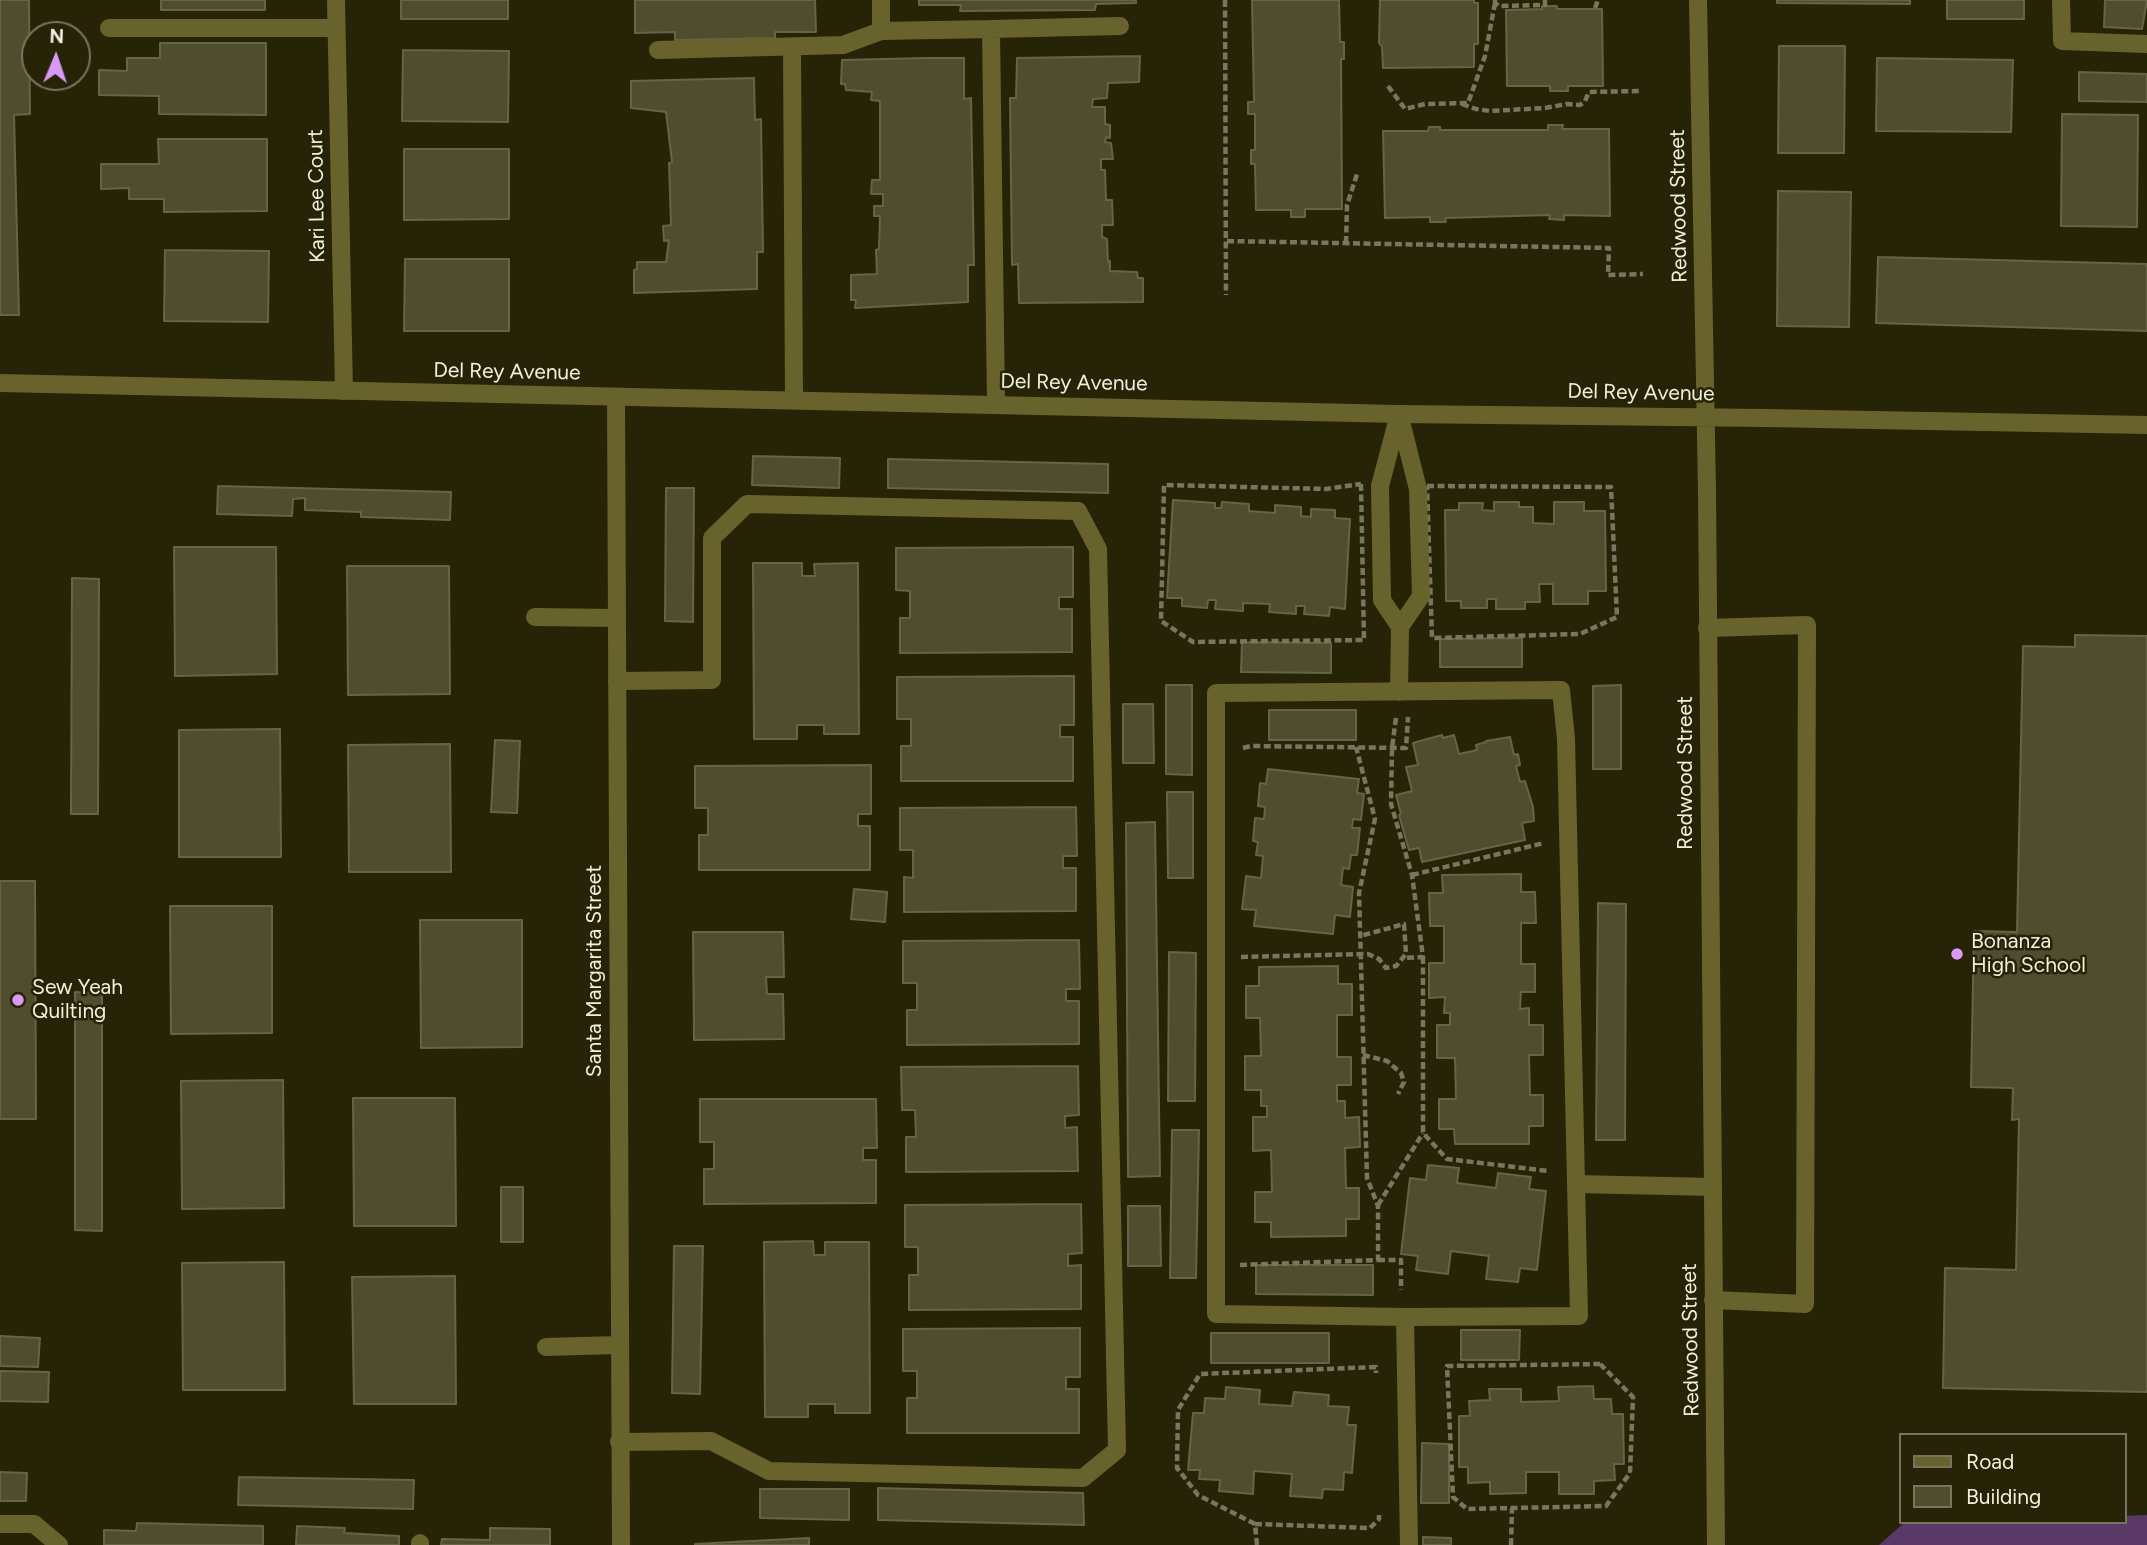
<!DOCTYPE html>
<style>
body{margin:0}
#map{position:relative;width:2147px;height:1545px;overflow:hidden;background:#262306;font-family:Figtree,sans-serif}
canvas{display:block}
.legend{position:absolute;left:1899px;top:1433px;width:228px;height:91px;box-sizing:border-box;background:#262306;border:2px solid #77755d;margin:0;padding:9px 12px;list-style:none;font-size:21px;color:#f1f0df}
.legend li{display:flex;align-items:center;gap:14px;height:35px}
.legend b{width:35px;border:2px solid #77755d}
.north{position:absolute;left:21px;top:21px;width:70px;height:70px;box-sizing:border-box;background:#262306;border:2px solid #77755d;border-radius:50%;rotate:2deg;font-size:19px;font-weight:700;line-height:28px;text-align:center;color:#f1f0df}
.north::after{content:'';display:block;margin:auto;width:24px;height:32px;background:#d99af7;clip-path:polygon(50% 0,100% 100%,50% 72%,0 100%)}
</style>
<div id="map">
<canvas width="2147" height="1545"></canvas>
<ul class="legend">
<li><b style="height:9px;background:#68632d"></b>Road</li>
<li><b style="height:19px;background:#504d2f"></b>Building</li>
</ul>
<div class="north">N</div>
</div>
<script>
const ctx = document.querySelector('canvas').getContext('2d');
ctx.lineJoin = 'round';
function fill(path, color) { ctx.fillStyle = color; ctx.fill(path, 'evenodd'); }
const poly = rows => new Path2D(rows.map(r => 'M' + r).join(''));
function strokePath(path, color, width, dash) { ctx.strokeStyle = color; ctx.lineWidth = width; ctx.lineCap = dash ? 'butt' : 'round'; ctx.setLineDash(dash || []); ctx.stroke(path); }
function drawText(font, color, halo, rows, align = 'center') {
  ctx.font = font + ' Figtree,sans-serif'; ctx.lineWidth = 5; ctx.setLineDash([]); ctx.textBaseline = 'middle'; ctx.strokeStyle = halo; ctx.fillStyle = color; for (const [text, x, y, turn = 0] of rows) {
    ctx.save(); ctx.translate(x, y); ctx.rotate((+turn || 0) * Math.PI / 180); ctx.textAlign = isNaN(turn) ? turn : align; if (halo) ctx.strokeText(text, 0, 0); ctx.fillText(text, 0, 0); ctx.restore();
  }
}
const green = poly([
 [2147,1515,2147,1545,1879,1545,1905,1522,2124,1522,2124,1516]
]);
const building = poly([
 [0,0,29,0,30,114,14,115,19,315,0,315,0,0],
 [161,0,265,0,265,10,161,10,161,0],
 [401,0,508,0,508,19,401,19,401,0],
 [635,0,815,0,816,32,775,32,775,38,675,40,675,32,635,33,635,0],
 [919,0,1136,0,1136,3,1096,4,1095,10,960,11,961,5,919,5,919,0],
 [1252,0,1339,0,1340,42,1344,42,1344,59,1341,59,1342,209,1305,209,1305,217,1291,217,1291,210,1256,210,1255,164,1251,164,1251,150,1255,150,1255,114,1248,114,1248,102,1254,102,1252,0],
 [1380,0,1474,0,1474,3,1478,3,1478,44,1474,44,1474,67,1383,68,1382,47,1379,43,1380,0],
 [1777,0,1910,0,1910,4,1777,3,1777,0],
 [1947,0,2024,0,2024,19,1947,19,1947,0],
 [2105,0,2147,0,2142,29,2104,27,2105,0],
 [1542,6,1557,6,1557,9,1602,9,1603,86,1568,86,1568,91,1550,91,1550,86,1507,86,1506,10,1542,9,1542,6],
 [160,43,266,43,266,115,159,114,159,96,99,95,99,70,127,71,127,58,160,58,160,43],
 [1779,46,1845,46,1844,153,1778,153,1779,46],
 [403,50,509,51,508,122,402,121,403,50],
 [1140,56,1139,82,1108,83,1107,98,1093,99,1092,107,1105,107,1105,124,1110,125,1110,138,1106,137,1105,142,1111,143,1113,159,1101,159,1101,170,1105,170,1106,200,1112,200,1113,225,1102,225,1102,237,1107,239,1108,262,1110,261,1110,271,1137,272,1138,278,1143,278,1143,302,1019,303,1018,264,1012,265,1010,98,1016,98,1017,58,1140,56],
 [926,58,964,58,964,99,971,98,974,265,968,265,968,302,855,308,856,300,851,300,851,275,877,274,876,250,879,249,880,216,874,216,874,206,883,206,883,194,871,194,872,180,880,180,880,101,871,100,872,92,846,90,845,84,841,84,842,60,926,58],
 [1877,58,2013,60,2011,132,1876,131,1877,58],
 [2079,72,2147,74,2147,102,2079,101,2079,72],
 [754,78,755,120,761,119,763,252,757,252,757,289,634,293,634,270,637,269,637,262,666,262,669,240,664,241,663,226,671,225,669,163,672,162,666,112,631,108,631,81,754,78],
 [2062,114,2138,115,2137,227,2061,226,2062,114],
 [1548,125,1563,125,1562,129,1609,129,1610,216,1564,215,1564,220,1549,219,1550,215,1445,218,1446,222,1430,222,1430,217,1385,218,1383,131,1428,131,1429,127,1440,127,1440,130,1548,130,1548,125],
 [158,139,267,139,267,211,164,212,164,199,129,199,129,188,101,189,101,164,159,164,158,139],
 [404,149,509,149,509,219,404,220,404,149],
 [1778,191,1851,192,1849,327,1777,326,1778,191],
 [165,250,269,251,268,322,164,321,165,250],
 [1878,257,2147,264,2147,331,1876,323,1878,257],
 [405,259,509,259,509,331,404,331,405,259],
 [753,456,840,458,839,488,752,485,753,456],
 [888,459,1108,464,1108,493,888,488,888,459],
 [218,486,451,492,450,520,361,517,361,512,305,510,305,498,293,499,292,516,217,514,218,486],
 [666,488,694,488,693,622,665,621,666,488],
 [1173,500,1215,503,1215,508,1221,508,1222,502,1249,504,1249,511,1275,513,1275,505,1301,507,1301,516,1311,517,1311,509,1335,510,1335,518,1350,519,1345,609,1330,607,1329,616,1304,614,1305,606,1296,606,1296,614,1269,612,1270,604,1243,603,1243,611,1215,609,1216,600,1208,600,1207,608,1182,606,1182,598,1167,598,1173,500],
 [1494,502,1519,502,1519,507,1533,507,1533,523,1554,524,1554,502,1584,502,1584,511,1605,511,1606,591,1588,591,1588,604,1553,604,1553,584,1539,584,1540,602,1525,602,1525,609,1496,609,1496,599,1487,599,1487,608,1461,608,1461,601,1446,601,1445,510,1459,510,1459,503,1483,503,1482,510,1494,511,1494,502],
 [174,547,276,547,277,674,175,676,174,547],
 [1073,547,1073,597,1059,597,1059,609,1072,609,1072,652,900,653,900,618,910,618,910,591,896,590,896,548,1073,547],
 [753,563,802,563,802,576,815,576,814,564,858,563,859,734,824,734,824,725,797,725,797,739,754,739,753,563],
 [347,566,449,566,450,694,348,695,347,566],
 [72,578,99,579,98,814,71,814,72,578],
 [2075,635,2147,636,2147,1392,1943,1388,1945,1268,2016,1270,2019,1119,2012,1120,2013,1088,1971,1087,1974,931,2017,932,2023,646,2075,647,2075,635],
 [1522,638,1522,667,1440,667,1440,639,1522,638],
 [1242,642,1331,643,1331,673,1241,672,1242,642],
 [1074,676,1074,725,1060,725,1060,737,1073,737,1073,781,901,781,901,746,911,746,911,719,897,719,897,677,1074,676],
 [1166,685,1192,685,1192,775,1166,774,1166,685],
 [1621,685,1621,769,1593,769,1593,686,1621,685],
 [1123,704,1153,704,1154,763,1123,763,1123,704],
 [1269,710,1356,710,1356,740,1269,740,1269,710],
 [280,729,281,857,179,857,179,730,280,729],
 [1442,735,1443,738,1454,735,1459,754,1477,750,1476,745,1486,742,1486,741,1510,737,1514,755,1518,754,1520,765,1516,766,1520,782,1525,781,1533,807,1534,821,1522,823,1525,840,1422,862,1419,848,1409,850,1399,815,1401,814,1396,795,1412,791,1406,767,1418,765,1413,743,1442,735],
 [495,740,520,741,517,813,491,812,495,740],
 [450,744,451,872,349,872,348,745,450,744],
 [871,765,871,814,858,814,858,826,870,826,870,870,699,870,699,835,708,835,708,808,695,808,695,766,871,765],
 [1268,769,1359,779,1357,793,1364,794,1361,820,1353,819,1352,828,1360,828,1357,855,1351,855,1349,869,1343,868,1341,885,1353,887,1350,917,1335,915,1333,934,1254,926,1256,910,1242,909,1246,876,1261,878,1263,856,1256,855,1258,842,1253,841,1255,818,1264,819,1265,807,1258,806,1260,783,1266,784,1268,769],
 [1167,792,1193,792,1193,878,1168,878,1167,792],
 [1076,807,1077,856,1063,856,1063,868,1076,868,1076,911,904,912,904,877,913,878,913,850,900,850,900,808,1076,807],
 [1155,822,1160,1176,1128,1177,1126,823,1155,822],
 [1521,874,1521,892,1535,892,1536,923,1521,923,1521,964,1535,964,1535,992,1521,992,1520,1009,1529,1008,1529,1025,1543,1025,1543,1055,1529,1055,1530,1095,1543,1095,1543,1126,1529,1126,1529,1144,1455,1144,1454,1129,1439,1129,1439,1099,1456,1099,1455,1058,1437,1058,1437,1025,1450,1025,1450,1013,1444,1013,1445,997,1429,998,1429,963,1444,963,1444,926,1430,926,1429,893,1443,893,1442,875,1521,874],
 [0,881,35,881,36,1119,0,1119,0,881],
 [854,889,887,892,885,922,851,919,854,889],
 [1598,903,1626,904,1625,1140,1596,1140,1598,903],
 [170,906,272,906,272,1033,171,1034,170,906],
 [420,920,522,920,522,1047,421,1048,420,920],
 [693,932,783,932,784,977,766,977,767,994,783,994,784,1039,694,1040,693,932],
 [1079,940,1080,989,1066,989,1066,1001,1079,1001,1079,1044,907,1045,907,1010,917,1010,917,983,903,983,903,941,1079,940],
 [1169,952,1196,953,1195,1101,1168,1101,1169,952],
 [1338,966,1338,984,1352,984,1352,1015,1337,1015,1337,1057,1351,1057,1351,1085,1337,1085,1337,1101,1345,1101,1345,1118,1359,1117,1360,1147,1345,1148,1346,1188,1359,1188,1359,1219,1346,1219,1346,1236,1271,1237,1271,1222,1255,1222,1255,1192,1272,1192,1271,1150,1253,1151,1253,1117,1267,1117,1267,1106,1261,1106,1261,1090,1245,1090,1245,1056,1261,1056,1260,1018,1246,1018,1246,986,1259,986,1259,967,1338,966],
 [75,992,102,993,102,1231,75,1230,75,992],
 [1078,1066,1079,1115,1065,1116,1065,1128,1077,1127,1078,1171,906,1172,906,1137,916,1137,915,1110,902,1110,901,1067,1078,1066],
 [283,1080,284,1208,182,1209,181,1081,283,1080],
 [353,1098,455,1098,456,1226,354,1226,353,1098],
 [700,1099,876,1099,877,1148,863,1148,863,1160,876,1160,876,1203,704,1204,704,1169,714,1169,714,1142,700,1142,700,1099],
 [1172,1130,1199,1130,1196,1278,1170,1278,1172,1130],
 [1428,1165,1459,1168,1457,1183,1496,1188,1498,1173,1531,1177,1529,1189,1546,1191,1537,1270,1520,1268,1518,1282,1486,1279,1489,1256,1451,1251,1448,1274,1416,1270,1418,1256,1401,1254,1410,1178,1426,1180,1428,1165],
 [501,1187,523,1187,523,1242,501,1242,501,1187],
 [1081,1204,1082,1253,1068,1254,1068,1266,1081,1265,1081,1309,909,1310,909,1275,918,1275,918,1247,905,1247,905,1205,1081,1204],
 [1128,1206,1160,1206,1161,1266,1128,1266,1128,1206],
 [813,1241,814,1255,825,1255,825,1242,869,1242,870,1413,835,1413,835,1404,808,1404,808,1417,765,1417,764,1242,813,1241],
 [674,1246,703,1246,700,1394,672,1393,674,1246],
 [284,1262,285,1390,183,1390,182,1263,284,1262],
 [1256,1265,1373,1265,1373,1295,1256,1294,1256,1265],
 [455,1276,456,1404,354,1404,352,1277,455,1276],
 [1080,1328,1080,1377,1066,1377,1066,1389,1079,1389,1079,1433,907,1433,907,1398,917,1398,917,1371,903,1371,903,1329,1080,1328],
 [1461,1330,1520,1330,1519,1360,1461,1360,1461,1330],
 [1211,1333,1329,1333,1329,1363,1211,1363,1211,1333],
 [0,1336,40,1338,38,1367,0,1366,0,1336],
 [0,1371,49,1372,48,1402,0,1401,0,1371],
 [1593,1386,1594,1399,1611,1399,1612,1414,1623,1414,1624,1464,1614,1464,1615,1480,1594,1481,1594,1494,1559,1494,1559,1472,1526,1472,1526,1493,1490,1494,1490,1482,1468,1483,1468,1467,1459,1467,1459,1416,1470,1416,1469,1401,1490,1400,1489,1389,1521,1389,1521,1402,1559,1401,1558,1387,1593,1386],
 [1226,1387,1260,1390,1259,1404,1292,1406,1294,1392,1329,1395,1328,1406,1349,1407,1347,1425,1356,1425,1352,1473,1344,1472,1343,1490,1323,1489,1322,1498,1290,1496,1292,1474,1254,1471,1253,1494,1219,1491,1220,1480,1199,1479,1200,1470,1188,1470,1193,1413,1204,1413,1205,1398,1225,1399,1226,1387],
 [1422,1443,1449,1444,1449,1503,1421,1503,1422,1443],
 [0,1472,27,1473,26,1501,0,1501,0,1472],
 [239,1477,414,1480,413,1509,238,1505,239,1477],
 [878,1488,1083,1493,1084,1525,878,1520,878,1488],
 [760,1489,849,1489,849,1520,760,1518,760,1489],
 [137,1523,263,1526,263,1545,104,1545,104,1530,136,1531,137,1523],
 [297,1526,345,1528,344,1533,399,1536,399,1545,296,1545,297,1526],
 [490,1528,550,1529,550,1545,441,1545,442,1539,490,1540,490,1528],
 [1423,1537,1451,1538,1451,1545,1423,1545,1423,1537],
 [809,1538,809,1545,695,1545,695,1544,809,1538]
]);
const path = poly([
 [1225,0,1226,295],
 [1495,0,1495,3,1499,6,1545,5,1545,0],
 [1595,8,1598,0],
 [1388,86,1405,109,1425,104,1468,103,1485,56,1495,3],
 [1462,104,1476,109,1490,111,1545,108,1567,104,1580,105,1585,101,1589,92,1640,91],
 [1227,241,1609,248,1608,275,1643,274],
 [1346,243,1347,205,1357,174],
 [1361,484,1364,640,1193,642,1161,621,1164,485,1326,489,1361,484],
 [1427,486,1611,487,1617,617,1580,634,1432,638,1427,486],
 [1396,718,1392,748,1391,804,1412,875,1423,957,1403,958],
 [1243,748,1251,746,1406,748,1408,717],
 [1412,875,1544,843],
 [1241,957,1368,954,1379,959,1386,968,1396,966,1406,954,1404,924,1360,936],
 [1423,957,1423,1133,1447,1159,1548,1171],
 [1363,1055,1387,1061,1401,1073,1404,1082,1398,1094],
 [1378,1205,1423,1133],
 [1378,1260,1401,1260,1401,1290],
 [1240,1265,1378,1260,1378,1206,1367,1178,1359,893,1375,819,1356,747],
 [1600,1364,1633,1397,1630,1473,1606,1506,1467,1509,1453,1497,1447,1366,1600,1364],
 [1255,1524,1198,1495,1177,1468,1178,1410,1200,1374,1376,1367,1376,1373],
 [1257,1545,1255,1524,1370,1528,1379,1519,1379,1515],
 [1511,1545,1512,1508]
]);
const service = poly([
 [109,28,336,28],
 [1399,414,1418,489,1421,596,1400,627,1382,600,1380,486,1399,414],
 [535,617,617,618],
 [1707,628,1807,625,1805,1304,1713,1300],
 [617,681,712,680,712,538,747,504,1078,511,1098,549,1117,1450,1083,1478,769,1471,711,1441,619,1442],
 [1399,692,1400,627],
 [1576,1184,1712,1187],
 [1405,1317,1579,1316,1566,739,1561,690,1216,693,1216,1314,1405,1317,1409,1545],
 [546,1347,619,1345],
 [0,1524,34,1524,59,1545]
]);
const minor = poly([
 [336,0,344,391],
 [881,0,881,31,991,29,996,403],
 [2061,0,2062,41,2147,44],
 [991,29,1120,26],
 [792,47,794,400],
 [658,50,843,45,881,31],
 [616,397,621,1545],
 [420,1545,420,1543]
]);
const tertiary = poly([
 [1698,0,1707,491,1716,1545],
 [0,383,1399,414,1765,418,2147,425]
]);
const markers = [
 [1957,954,7,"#d99af7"],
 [18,1000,7,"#d99af7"]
];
const streetNames = [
 ["Kari Lee Court",317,196,-91],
 ["Redwood Street",1679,206,-91],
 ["Del Rey Avenue",507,372,1],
 ["Del Rey Avenue",1074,383,1],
 ["Del Rey Avenue",1641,393,1],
 ["Redwood Street",1686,773,-90],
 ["Santa Margarita Street",595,971,-90],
 ["Redwood Street",1691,1340,-91]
];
const poiNames = [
 ["Bonanza",1971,942],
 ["High School",1971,966],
 ["Sew Yeah",32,988],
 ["Quilting",32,1012]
];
fill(green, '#5a3969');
fill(building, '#504d2f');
strokePath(building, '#666445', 2);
strokePath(path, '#78765e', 4.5, [7, 3.5]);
strokePath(service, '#68632d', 18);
strokePath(minor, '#68632d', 18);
strokePath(tertiary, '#68632d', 18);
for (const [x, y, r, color] of markers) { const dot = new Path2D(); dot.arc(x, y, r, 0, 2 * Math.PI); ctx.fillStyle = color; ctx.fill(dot); strokePath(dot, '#262306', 2.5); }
drawText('21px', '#f1f0df', '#262306', streetNames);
drawText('21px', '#f1f0df', '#262306', poiNames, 'left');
</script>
